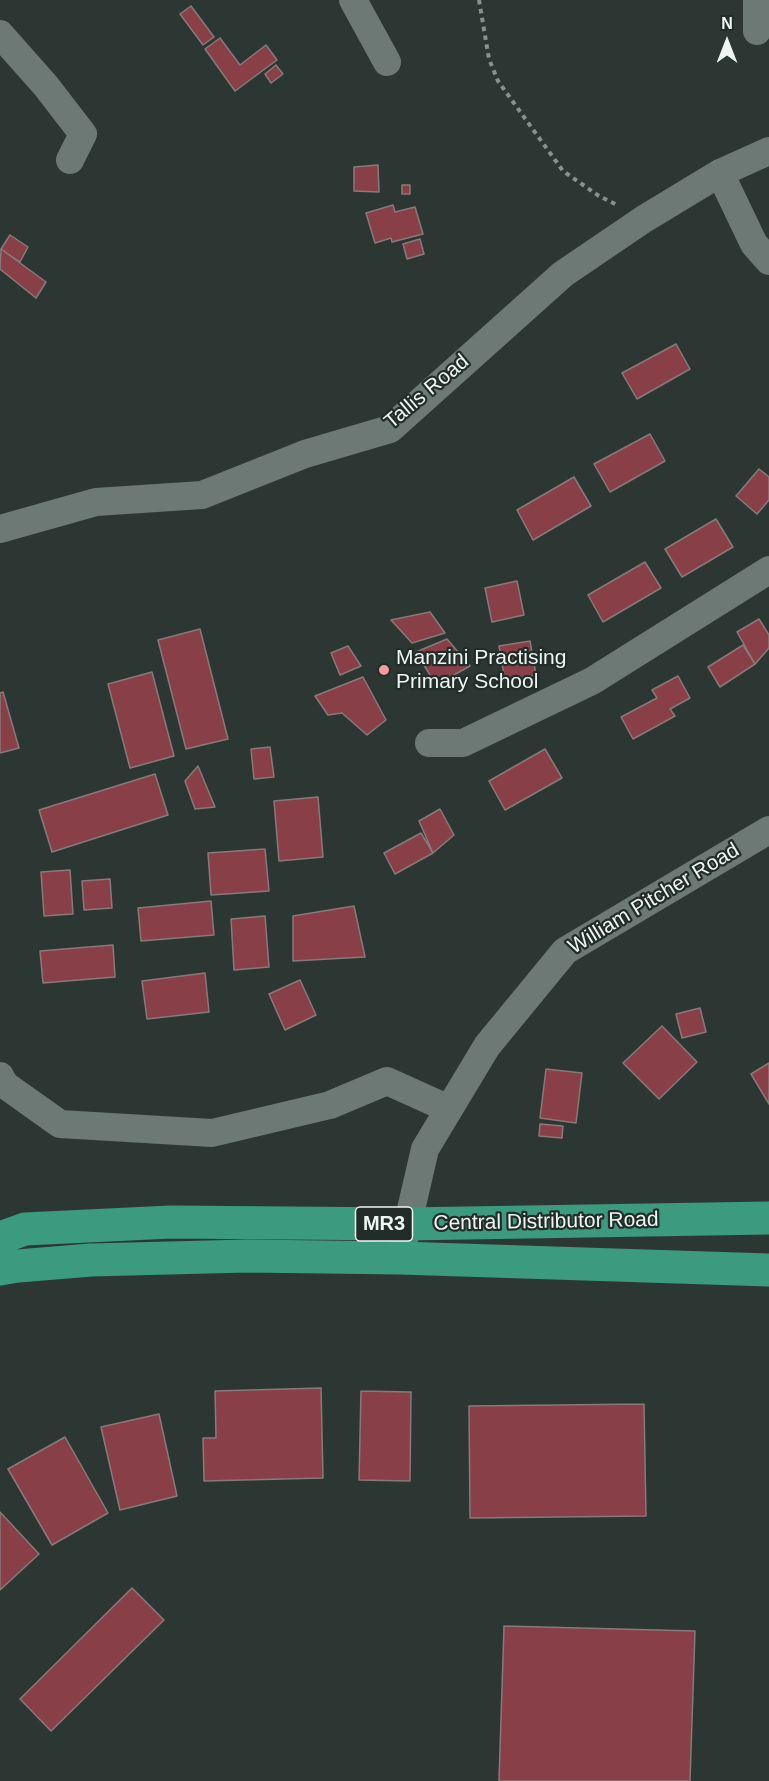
<!DOCTYPE html>
<style>
body{margin:0}
#map{position:relative;width:769px;height:1781px;overflow:hidden;background:#2c3733;font-family:Arial,sans-serif}
canvas{display:block}
.north{position:absolute;left:697px;top:12px;width:60px;height:60px;-webkit-text-stroke:4px #222d29;paint-order:stroke;rotate:0deg;font-size:16px;font-weight:700;line-height:24px;text-align:center;color:#eef5f2}
.north::after{content:'';display:block;margin:auto;width:21px;height:27px;background:#eef5f2;clip-path:polygon(50% 0,100% 100%,50% 72%,0 100%)}
</style>
<div id="map">
<canvas width="769" height="1781"></canvas>
<div class="north">N</div>
</div>
<script>
const ctx = document.querySelector('canvas').getContext('2d');
ctx.lineJoin = 'round';
function fill(path, color) { ctx.fillStyle = color; ctx.fill(path, 'evenodd'); }
const poly = rows => new Path2D(rows.map(r => 'M' + r).join(''));
function strokePath(path, color, width, dash) { ctx.strokeStyle = color; ctx.lineWidth = width; ctx.lineCap = dash ? 'butt' : 'round'; ctx.setLineDash(dash || []); ctx.stroke(path); }
function drawText(font, color, halo, rows, align = 'center') {
  ctx.font = font + ' Arial,sans-serif'; ctx.lineWidth = 4.5; ctx.setLineDash([]); ctx.textBaseline = 'middle'; ctx.strokeStyle = halo; ctx.fillStyle = color; for (const [text, x, y, turn = 0] of rows) {
    ctx.save(); ctx.translate(x, y); ctx.rotate((+turn || 0) * Math.PI / 180); ctx.textAlign = isNaN(turn) ? turn : align; if (halo) ctx.strokeText(text, 0, 0); ctx.fillText(text, 0, 0); ctx.restore();
  }
}
const building = poly([
 [191,6,214,37,203,45,180,14,191,6],
 [220,38,240,65,266,45,277,60,235,91,205,49,220,38],
 [276,65,283,74,271,83,265,74,276,65],
 [378,165,379,192,354,191,354,167,378,165],
 [402,185,410,185,410,194,402,194,402,185],
 [393,205,395,212,415,207,423,234,392,242,391,238,375,243,366,213,393,205],
 [10,235,28,247,20,262,1,249,10,235],
 [420,239,424,254,407,259,403,244,420,239],
 [1,249,46,282,36,298,0,269,1,249],
 [676,344,690,369,637,399,622,373,676,344],
 [650,434,665,461,610,492,594,464,650,434],
 [759,469,769,477,769,500,757,514,736,496,759,469],
 [574,477,591,506,533,540,517,510,574,477],
 [716,519,733,547,682,577,665,549,716,519],
 [645,562,661,588,603,622,588,595,645,562],
 [517,581,524,615,492,622,485,588,517,581],
 [430,612,445,633,412,643,391,620,430,612],
 [759,619,769,635,769,648,755,664,737,632,759,619],
 [200,629,228,739,186,749,158,640,200,629],
 [447,639,470,666,436,685,416,652,447,639],
 [530,641,536,675,505,680,499,646,530,641],
 [743,645,755,664,720,687,708,667,743,645],
 [348,646,361,666,340,675,331,653,348,646],
 [152,672,174,756,130,768,108,684,152,672],
 [678,676,690,698,670,709,675,716,633,739,621,717,657,698,652,690,678,676],
 [363,677,386,720,367,735,342,713,328,715,315,696,363,677],
 [3,692,19,748,0,753,0,693,3,692],
 [270,747,274,777,254,779,251,749,270,747],
 [545,749,562,778,505,810,489,781,545,749],
 [198,766,215,807,195,809,185,781,198,766],
 [155,774,168,815,52,852,39,810,155,774],
 [318,797,323,857,279,861,274,801,318,797],
 [440,809,454,835,433,853,419,821,440,809],
 [421,833,433,853,395,874,384,853,421,833],
 [265,849,269,891,211,895,208,853,265,849],
 [70,870,73,914,44,916,41,872,70,870],
 [110,879,112,908,84,910,82,881,110,879],
 [211,901,214,935,141,941,138,908,211,901],
 [354,906,365,957,293,961,293,916,354,906],
 [265,916,269,967,234,970,231,919,265,916],
 [113,945,115,977,43,983,40,951,113,945],
 [205,973,209,1012,147,1019,142,981,205,973],
 [300,980,316,1015,285,1030,269,994,300,980],
 [700,1008,706,1032,682,1038,676,1014,700,1008],
 [662,1026,697,1062,659,1099,623,1063,662,1026],
 [769,1063,769,1104,751,1074,769,1063],
 [546,1069,582,1073,576,1123,540,1118,546,1069],
 [540,1124,563,1126,562,1138,539,1136,540,1124],
 [321,1388,323,1478,204,1481,203,1438,216,1438,215,1391,321,1388],
 [361,1391,411,1392,410,1481,359,1480,361,1391],
 [644,1404,646,1516,470,1518,469,1406,644,1404],
 [159,1414,177,1496,120,1510,101,1427,159,1414],
 [65,1437,108,1513,52,1545,8,1469,65,1437],
 [0,1512,39,1554,0,1590,0,1512],
 [132,1588,164,1620,51,1731,20,1699,132,1588],
 [504,1626,695,1631,690,1781,499,1781,504,1626]
]);
const path = poly([
 [479,0,489,59,498,81,563,171,599,196,617,205]
]);
const minor = poly([
 [353,0,387,62],
 [757,31,757,0],
 [0,34,46,86,83,134,70,160],
 [720,173,754,244,769,261],
 [0,529,96,502,202,495,305,454,390,429,563,274,644,219,720,173,769,151],
 [429,743,463,743,592,681,769,570],
 [0,1076,5,1085,60,1124,212,1133,330,1105,387,1081,449,1109],
 [403,1244,425,1149,487,1046,565,951,769,830]
]);
const highway = poly([
 [0,1238,25,1229,171,1222,406,1224,769,1218],
 [0,1269,18,1266,91,1260,247,1256,400,1258,769,1270]
]);
const markers = [
 [384,670,6,"#f49aa1"]
];
const shields = [
 [384,1224,57]
];
const shieldNames = [
 ["MR3",384,1224]
];
const streetNames = [
 ["Tallis Road",427,392,-40],
 ["William Pitcher Road",654,899,-31],
 ["Central Distributor Road",546,1222,-1]
];
const poiNames = [
 ["Manzini Practising",396,658],
 ["Primary School",396,682]
];
fill(building, '#883f47');
strokePath(building, '#887a7b', 1.5);
strokePath(path, '#87918d', 4, [4.5, 4.5]);
strokePath(minor, '#6c7974', 28);
strokePath(highway, '#3c9b7f', 33);
for (const [x, y, r, color] of markers) { const dot = new Path2D(); dot.arc(x, y, r, 0, 2 * Math.PI); ctx.fillStyle = color; ctx.fill(dot); strokePath(dot, '#222d29', 2); }
for (const [x, y, w] of shields) { const box = new Path2D(); box.roundRect(x - w / 2, y - 17, w, 34, 4.5); ctx.fillStyle = '#222d29'; ctx.fill(box); strokePath(box, '#eef5f2', 1.5); }
drawText('bold 20px', '#eef5f2', null, shieldNames);
drawText('21px', '#eef5f2', '#222d29', streetNames);
drawText('21px', '#eef5f2', '#222d29', poiNames, 'left');
</script>
